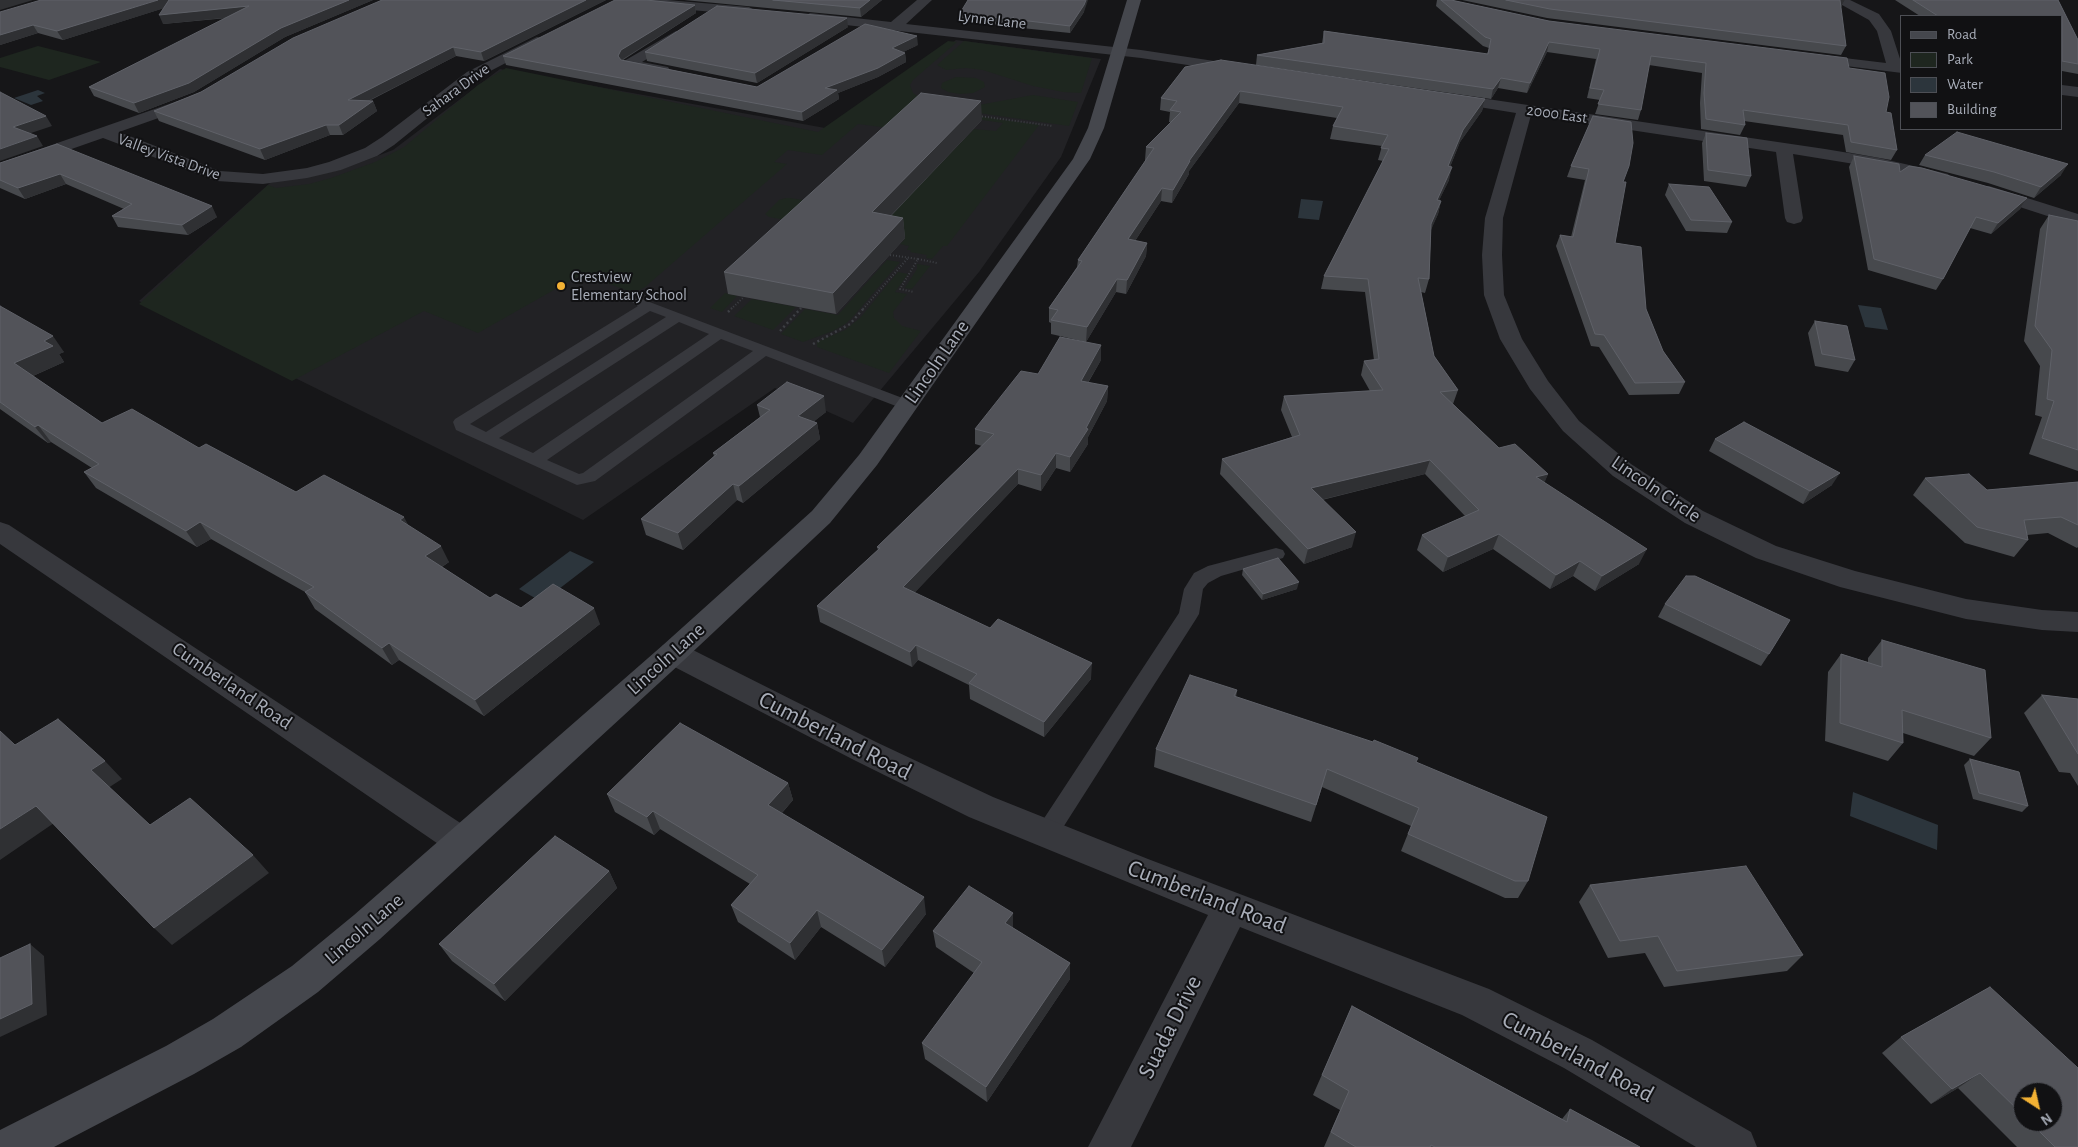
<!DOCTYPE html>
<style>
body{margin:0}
#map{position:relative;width:2078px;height:1147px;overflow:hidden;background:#161618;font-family:"Alegreya Sans",sans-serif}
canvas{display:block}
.legend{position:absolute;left:1900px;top:15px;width:162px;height:115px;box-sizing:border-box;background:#111113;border:1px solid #4d4f55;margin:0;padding:6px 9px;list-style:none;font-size:15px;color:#a8adb8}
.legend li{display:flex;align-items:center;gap:10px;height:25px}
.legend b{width:25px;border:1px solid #4d4f55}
.north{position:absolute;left:2013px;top:1082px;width:50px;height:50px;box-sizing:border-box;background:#111113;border:1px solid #4d4f55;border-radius:50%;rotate:145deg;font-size:14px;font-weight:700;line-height:20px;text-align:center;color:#a8adb8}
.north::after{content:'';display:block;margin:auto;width:18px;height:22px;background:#f2b134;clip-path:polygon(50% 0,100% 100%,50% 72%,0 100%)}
</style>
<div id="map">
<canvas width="2078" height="1147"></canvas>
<ul class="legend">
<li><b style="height:6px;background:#45474d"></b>Road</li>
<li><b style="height:14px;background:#1e261f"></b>Park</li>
<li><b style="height:14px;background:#2c353c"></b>Water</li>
<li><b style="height:14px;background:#525359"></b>Building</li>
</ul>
<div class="north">N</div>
</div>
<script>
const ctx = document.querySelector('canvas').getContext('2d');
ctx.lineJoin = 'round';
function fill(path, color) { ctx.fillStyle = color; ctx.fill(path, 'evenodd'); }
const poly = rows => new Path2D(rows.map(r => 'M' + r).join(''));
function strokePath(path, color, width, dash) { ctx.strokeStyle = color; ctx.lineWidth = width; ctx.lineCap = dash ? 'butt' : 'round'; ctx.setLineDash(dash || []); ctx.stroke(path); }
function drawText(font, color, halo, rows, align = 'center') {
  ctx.font = font + ' "Alegreya Sans",sans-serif'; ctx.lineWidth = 4; ctx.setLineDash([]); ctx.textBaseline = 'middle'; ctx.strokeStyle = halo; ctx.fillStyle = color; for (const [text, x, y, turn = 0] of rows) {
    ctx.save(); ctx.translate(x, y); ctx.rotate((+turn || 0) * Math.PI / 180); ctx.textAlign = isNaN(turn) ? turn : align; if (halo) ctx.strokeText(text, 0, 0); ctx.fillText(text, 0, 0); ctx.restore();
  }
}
const built = poly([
 [956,40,1101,59,1061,157,979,272,853,423,775,388,583,520,139,301,270,183,340,170,393,150,500,69,825,128]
]);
const green = poly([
 [948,41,957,42,913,80,910,85,913,93,920,98,889,128,858,124,822,155,788,150,774,162,787,164,645,287,634,293,582,274,478,333,424,311,292,381,139,304,268,185,276,188,309,184,331,178,375,162,404,147,478,85,506,68,818,132],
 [964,41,1091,58,1092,58,1081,93,1063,92,1033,86,983,70,966,68,946,70,937,65],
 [38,46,101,62,49,80,0,67,0,58],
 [956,77,976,78,984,82,985,87,973,93,960,94,948,92,941,88,942,83],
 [1033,95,1078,102,1069,126,972,112,979,105],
 [970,115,1039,125,947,246,943,246,932,259,926,258,927,255,910,252,911,250,907,250,909,246,900,244,905,239,874,233,974,129,996,131,1003,123,968,118],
 [786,198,790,198,823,203,803,223,769,217,765,214,779,200],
 [887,260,900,262,851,319,845,324,833,331,803,342,781,334,805,309,838,315],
 [917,264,930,266,912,289,905,288,917,269],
 [898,272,908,274,895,292,907,294,893,312,894,318,902,326,921,331,889,373,817,347,817,342,845,330,860,318],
 [725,293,737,296,722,312,710,308],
 [752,299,796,307,773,330,734,316]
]);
const water = poly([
 [38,90,45,93,37,96,43,101,31,105,14,98],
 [1301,199,1323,201,1319,220,1298,218],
 [1858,305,1881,308,1888,330,1865,327],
 [570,551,594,562,542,602,519,589],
 [1853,792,1938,825,1937,850,1850,816]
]);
const pathFar1 = poly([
 [979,116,1053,126],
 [890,255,918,259,900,289,914,292],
 [918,259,937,263],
 [731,309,744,297],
 [800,309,801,308],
 [863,309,908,258]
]);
const path = poly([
 [728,312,732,308],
 [780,331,801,308],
 [813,344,850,324,864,308]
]);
const lane = poly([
 [639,298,913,402,915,405,913,408,901,408,766,356,595,481,577,485,456,430,453,422,455,419,638,306,632,302,634,299,639,298],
 [650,311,666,317,486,432,470,424,650,311],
 [679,322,709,334,533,453,499,438,679,322],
 [721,339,753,351,583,473,579,474,547,460,721,339],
 [1276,548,1283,550,1285,554,1283,558,1221,576,1208,583,1203,589,1199,614,1196,619,1055,840,1047,843,1039,840,1035,833,1039,826,1179,613,1184,589,1194,573,1208,566,1276,548]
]);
const street = poly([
 [614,0,667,0,749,7,756,11,749,15,621,4,614,0],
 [917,0,932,0,906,24,1141,50,1241,65,1246,66,1248,69,1246,72,1241,73,1141,58,810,21,803,17,810,13,891,22,917,0],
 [1833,0,1850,0,1879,14,1891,31,1902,65,1902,73,1806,61,1804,58,1806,55,1811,54,1886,63,1877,31,1869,20,1833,0],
 [676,31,681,32,683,35,681,38,642,62,668,67,670,70,668,73,663,74,629,68,624,67,622,64,624,61,676,31],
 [537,37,542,38,544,41,542,44,477,78,394,145,377,156,341,170,307,178,263,184,217,181,103,138,0,174,0,163,192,96,198,98,200,101,198,104,119,132,220,171,263,174,307,168,329,162,365,148,382,137,467,72,537,37],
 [2062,85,2078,87,2078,97,2062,95,2062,85],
 [1447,93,1825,149,1879,158,1948,174,1951,178,1948,182,1942,183,1879,168,1793,154,1803,218,1801,222,1794,224,1787,222,1785,218,1776,152,1531,115,1503,218,1502,255,1504,295,1522,339,1548,381,1579,421,1631,464,1703,511,1776,546,1855,571,1966,599,2042,610,2078,612,2078,632,2042,630,1966,619,1840,587,1756,558,1685,523,1613,476,1563,431,1530,389,1500,339,1484,295,1482,255,1485,218,1516,113,1442,101,1439,98,1442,95,1447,93],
 [1989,186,2078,214,2078,226,1983,195,1980,191,1983,187,1989,186],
 [0,522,9,525,474,832,479,842,474,852,462,857,450,852,0,544,0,522],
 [673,642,683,645,876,742,993,797,1148,859,1489,989,1592,1040,1751,1132,1757,1147,1696,1147,1564,1068,1462,1015,1240,927,1131,1147,1088,1147,1208,915,969,817,854,760,663,661,658,653,663,645,673,642]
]);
const secondary = poly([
 [1127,0,1141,0,1104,128,1090,159,877,465,830,523,683,661,380,939,318,992,241,1047,194,1074,54,1147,0,1147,0,1130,166,1046,213,1019,292,966,354,915,663,645,812,511,859,455,1073,159,1088,128,1127,0]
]);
const wall = poly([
 [373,0,285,37,194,92,139,113,94,96,89,87,227,18,163,24,164,8,63,40,38,33,0,45,0,12],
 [382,0,606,0,484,61,456,56,369,101,373,101,377,111,343,135,330,135,265,160,159,121,154,111,201,92],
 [684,0,882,0,861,17],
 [1437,0,1451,0,1549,21,1849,68,1886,112,1897,150,1891,160,1846,152,1843,135,1744,121,1745,125,1740,135,1701,129,1700,103,1702,73,1649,65,1641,110,1638,120,1595,114,1600,100,1587,98,1596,59,1547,52,1527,93,1498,88,1491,99,1256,65,1257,55,1322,43,1324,31,1487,54,1489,48,1483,46,1436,6],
 [1462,0,1845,0,1841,7,1840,7,1846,46,1841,55,1547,18],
 [1895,0,2058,0,2078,40,2078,74,2062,71,2062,16,1920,16],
 [695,5,696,13,623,60,757,87,918,45,903,52,905,53,906,62,878,77,838,93,839,99,803,121,506,65,503,56],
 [1084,12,1070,33,1012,27,1012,25,1010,26,961,21,960,13],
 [848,27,757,83,647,61,645,52],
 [1185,67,1485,99,1482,111,1460,142,1450,167,1449,180,1439,200,1441,201,1438,214,1431,229,1429,279,1425,293,1421,292,1434,356,1458,390,1453,404,1499,448,1548,474,1544,482,1639,564,1595,591,1573,576,1550,589,1493,549,1443,572,1417,550,1422,535,1465,516,1425,474,1322,500,1352,547,1304,564,1220,474,1222,459,1292,437,1281,410,1284,396,1370,391,1361,375,1364,361,1374,360,1365,292,1321,289,1324,276,1383,161,1378,160,1382,146,1330,139,1333,126,1337,118,1239,103,1189,171,1189,174,1172,203,1161,201,1135,241,1147,243,1146,256,1126,294,1116,292,1086,342,1051,334,1051,323,1049,322,1049,308,1077,267,1078,260,1146,160,1145,160,1146,147,1171,122,1169,122,1170,112,1160,110,1161,98],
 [1593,116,1623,182,1615,243,1646,309,1663,351,1685,382,1679,394,1629,395,1599,347,1591,346,1556,246,1560,235,1571,237,1585,180,1567,177,1571,166],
 [982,120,891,216,903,218,905,238,836,314,728,294,724,272],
 [1706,133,1751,176,1746,187,1704,181,1702,143],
 [57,144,217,217,188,235,118,227,112,216,124,209,66,184,25,199,0,188,0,163],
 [1925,155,2061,175,2034,198,1988,183,1919,165],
 [1854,156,1900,172,2027,198,2020,209,1991,234,1970,228,1943,279,1936,290,1868,270,1849,167],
 [1669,184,1732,222,1727,233,1686,231,1665,195],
 [2049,215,2078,221,2078,471,2029,454,2042,417,2035,415,2040,366,2024,341,2040,229],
 [0,306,64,352,59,354,64,362,33,376,102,423,199,448,296,492,408,525,449,562,442,567,490,598,521,608,600,624,484,716,399,660,392,665,315,609,305,592,211,539,197,547,96,488,84,472,92,468,51,442,48,443,0,409],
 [1815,321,1855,360,1848,372,1815,366,1808,333],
 [1101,360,1088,383,1108,386,1107,401,1088,437,1088,444,1070,472,1056,468,1041,491,1018,484,914,593,1091,679,1044,737,970,699,969,685,918,660,912,667,820,622,817,606,878,550,877,547,982,446,975,444,975,429,1038,374],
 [757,405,826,412,814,421,817,423,820,439,743,503,737,500,683,550,646,535,641,519,714,456,713,453,760,417],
 [1715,439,1832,485,1803,504,1709,451],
 [1925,478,1987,490,2078,482,2078,547,2077,548,2048,533,2027,535,2028,540,2014,557,1965,543,1913,495],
 [1243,569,1297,589,1262,600,1242,575],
 [1665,604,1769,654,1761,666,1658,617],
 [1882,640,1991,738,1974,756,1903,733,1903,743,1888,761,1825,741,1828,672,1841,654,1868,662,1868,658],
 [1237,690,1236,697,1416,762,1528,881,1518,898,1505,898,1401,851,1411,826,1322,787,1311,822,1154,767,1156,749],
 [2042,695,2078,699,2078,786,2070,773,2059,772,2024,713],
 [1970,759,2028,806,2022,812,1973,799,1964,765],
 [788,783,793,800,782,813,926,914,885,967,821,927,795,960,738,922,731,905,750,884,660,829,654,835,615,812,607,794],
 [609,871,617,888,505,1001,452,961,439,944],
 [1590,885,1803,955,1787,971,1664,987,1645,953,1608,958,1579,902],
 [1013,913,1013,928,1070,963,1070,979,987,1102,925,1059,922,1043,974,973,936,947,933,931],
 [1990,987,2078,1147,2017,1147,1958,1088,1931,1104,1882,1053,1901,1037],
 [2023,1092,2053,1122,2023,1122],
 [1352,1006,1562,1119,1570,1109,1640,1147,1324,1147,1340,1110,1313,1095]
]);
const shadedWall = poly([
 [0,0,33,0,0,10],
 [158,0,175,0,177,4,63,40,57,31],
 [349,0,373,0,285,37,194,92,139,113,134,103,281,28],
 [586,0,606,0,484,61,481,52],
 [870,0,882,0,861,17,860,8],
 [1086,0,1088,0,1084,12,1070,33,1070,26],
 [1839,0,1845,0,1841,7,1835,9],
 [695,5,696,13,623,59,620,65,618,56,621,50],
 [249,6,253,15,163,24,159,15],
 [1014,17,1012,19,1012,25,1010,26,1010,19],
 [847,18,848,27,757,83,755,73],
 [33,25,38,33,0,45,0,35],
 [917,36,918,45,893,57,892,48],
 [1549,42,1547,52,1527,93,1530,83],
 [453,47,456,56,352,109,348,100],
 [905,53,906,62,878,77,838,93,839,99,803,121,802,112,825,88],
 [1501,78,1498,88,1491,99,1493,89],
 [1240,91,1239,103,1189,171,1189,174,1172,203,1173,190,1189,161],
 [1485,99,1482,111,1460,142,1445,179,1448,166,1463,130],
 [373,101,377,111,343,135,339,125],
 [981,101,982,120,874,233,872,212],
 [46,116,52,126,19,137,13,127],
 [326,125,330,135,265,160,260,149],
 [37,136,43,146,0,161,0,149],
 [2068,164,2061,175,2034,198,2041,187],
 [1452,167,1449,180,1433,213,1437,200],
 [60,174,66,184,25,199,18,188],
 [1162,188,1161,201,1127,253,1128,239],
 [2027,198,2020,209,1991,234,1998,223],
 [1441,201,1438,214,1428,237,1431,224],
 [212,206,217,217,188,235,182,225],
 [903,218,905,238,836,314,833,293],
 [1147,243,1146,256,1126,294,1127,280],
 [1117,279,1116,292,1086,342,1087,327],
 [53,336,64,352,59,354,64,362,26,379,14,363,44,341],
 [1101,345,1101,360,1080,396,1081,381],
 [1108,386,1107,401,1088,437,1088,444,1070,472,1070,457],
 [824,396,826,412,801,432,798,416],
 [817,423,820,439,743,503,739,486],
 [38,425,51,442,48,443,35,427],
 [1056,453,1056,468,1041,491,1041,475],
 [1430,460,1425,474,1308,503,1311,488],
 [1018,469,1018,484,905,603,903,587],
 [1840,473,1832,485,1803,504,1810,491],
 [1548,474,1542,489,1536,477],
 [733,484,737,500,683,550,678,533],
 [404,517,413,534,400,520],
 [200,522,211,539,197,547,186,531],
 [1356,532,1352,547,1304,564,1308,549],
 [1499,534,1493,549,1443,572,1448,557],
 [441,546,449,562,434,572,425,556],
 [1647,549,1639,564,1595,591,1602,576],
 [1580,561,1573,576,1550,589,1556,575],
 [1299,582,1297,589,1262,600,1263,594],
 [594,608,600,624,484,716,475,700],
 [389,643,399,660,392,665,382,648],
 [916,645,918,660,912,667,910,652],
 [1092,663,1091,679,1044,737,1044,722],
 [105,761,122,779,108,788,91,770],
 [788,783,793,800,773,823,768,805],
 [36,806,54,823,0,860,0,829],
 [653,811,660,829,654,835,647,817],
 [253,855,269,873,172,945,154,928],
 [609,871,617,888,505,1001,494,984],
 [924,897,926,914,885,967,882,950],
 [817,910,821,927,795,960,790,943],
 [1013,913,1013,930,1005,923],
 [30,944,44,956,47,1015,0,1037,0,1019],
 [1070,963,1070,979,987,1102,986,1087],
 [1980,1073,1958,1088,1931,1104,1952,1089]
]);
const building = poly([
 [41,0,158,0,57,31,33,25,0,35,0,12,41,0],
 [169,0,349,0,281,28,189,83,134,103,89,87,249,6,159,15,169,0],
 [382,0,586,0,481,52,453,47,348,100,373,101,339,125,326,125,260,149,154,111,201,92,293,38,382,0],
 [615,0,646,0,695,5,621,50,618,56,621,60,757,87,865,24,917,36,892,48,905,53,878,68,825,88,837,90,802,112,503,56,615,0],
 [773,0,870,0,860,8,773,0],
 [968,0,1086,0,1084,5,1070,26,1012,19,1014,17,1010,19,960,13,968,0],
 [1441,0,1451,0,1549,21,1847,58,1849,68,1885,73,1889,97,1886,112,1891,113,1897,150,1851,142,1848,125,1743,110,1745,125,1706,119,1704,93,1706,63,1651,56,1641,110,1598,104,1604,90,1590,88,1600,49,1549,42,1530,83,1501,78,1493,89,1257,55,1324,43,1324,31,1488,54,1491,39,1485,37,1441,0],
 [1506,0,1840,0,1846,46,1550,9,1506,0],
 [1913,0,2058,0,2078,40,2078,64,2062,61,2062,16,1938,16,1913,0],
 [717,6,847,18,755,73,645,52,717,6],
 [1221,60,1485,99,1463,130,1448,166,1452,167,1437,200,1441,201,1431,224,1429,279,1418,278,1434,356,1458,390,1440,392,1499,448,1515,444,1548,474,1536,477,1647,549,1602,576,1580,561,1556,575,1499,534,1448,557,1422,535,1479,510,1430,460,1311,488,1356,532,1308,549,1222,459,1300,435,1284,396,1383,390,1364,361,1379,359,1368,279,1324,276,1389,149,1381,148,1388,135,1333,126,1343,107,1240,91,1189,161,1190,161,1173,190,1162,188,1128,239,1147,243,1127,280,1117,279,1087,327,1051,320,1058,310,1049,308,1082,261,1078,260,1154,148,1146,147,1181,112,1170,110,1177,101,1161,98,1185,67,1221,60],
 [0,92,46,116,13,127,37,136,0,149,0,92],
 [921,93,981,101,872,212,903,218,833,293,724,272,921,93],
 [1593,116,1631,122,1633,143,1629,166,1623,182,1626,182,1615,243,1641,247,1646,309,1663,351,1685,382,1635,383,1604,335,1595,334,1560,235,1573,237,1589,169,1571,166,1593,116],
 [1957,132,2068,164,2041,187,1994,172,1925,155,1957,132],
 [1706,133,1747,138,1751,176,1708,170,1706,133],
 [57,144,212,206,182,225,112,216,132,204,60,174,18,188,0,180,0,163,57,144],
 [1854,156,1899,164,1900,172,1909,166,1922,168,2027,198,1998,223,1976,217,1943,279,1874,259,1854,156],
 [1669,184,1709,187,1732,222,1691,220,1669,184],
 [2049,215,2078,221,2078,450,2042,438,2054,401,2047,399,2052,350,2035,326,2049,215],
 [0,306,53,336,44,341,53,346,14,363,102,423,132,409,199,448,206,444,296,492,324,475,404,517,400,520,441,546,425,556,490,598,496,594,521,608,553,584,594,608,475,700,389,643,382,648,305,592,314,587,200,522,186,531,84,472,99,464,38,425,35,427,0,402,0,306],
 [1815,321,1847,326,1855,360,1822,354,1815,321],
 [1060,337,1101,345,1081,381,1108,386,1086,428,1088,429,1070,457,1056,453,1041,475,1018,469,903,587,990,628,998,619,1092,663,1044,722,969,683,977,674,916,645,910,652,817,606,880,548,877,547,994,434,975,429,1021,371,1038,374,1060,337],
 [787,382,824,396,798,416,817,423,739,486,733,484,678,533,641,519,717,454,713,453,770,410,757,405,787,382],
 [1744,422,1840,473,1810,491,1715,439,1744,422],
 [1969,474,1987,490,2078,482,2078,525,2061,517,2024,520,2028,540,1977,527,1925,478,1969,474],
 [1278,558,1299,582,1263,594,1243,569,1278,558],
 [1686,576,1695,576,1790,620,1769,654,1665,604,1686,576],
 [1882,640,1985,670,1991,738,1902,710,1903,743,1840,723,1841,654,1882,667,1882,640],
 [1190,675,1237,690,1234,696,1373,742,1374,740,1418,758,1416,762,1547,817,1528,881,1515,881,1408,834,1419,808,1327,769,1316,805,1156,749,1190,675],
 [2042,695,2078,699,2078,754,2042,695],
 [58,719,105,761,91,770,150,825,190,798,253,855,154,928,36,806,0,829,0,731,15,745,58,719],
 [680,723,788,783,768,805,924,897,882,950,817,910,790,943,731,905,758,875,653,811,647,817,607,794,680,723],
 [1970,759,2019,772,2028,806,1979,793,1970,759],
 [555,836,609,871,494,984,439,944,555,836],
 [1746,866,1803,955,1677,971,1658,936,1620,941,1590,885,1746,866],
 [969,886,1013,913,1005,923,1070,963,986,1087,922,1043,982,962,933,931,969,886],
 [30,944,32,1004,0,1019,0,958,30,944],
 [1990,987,2078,1068,2078,1147,2055,1147,2030,1122,2053,1122,2053,1092,2023,1092,2023,1115,1980,1073,1952,1089,1901,1037,1990,987],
 [1352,1006,1567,1122,1570,1109,1640,1147,1435,1147,1431,1145,1430,1147,1356,1147,1331,1132,1349,1091,1322,1075,1352,1006]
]);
const markers = [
 [561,286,5,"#f2b134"]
];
const farStreetnames = [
 ["Lynne Lane",992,20,7],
 ["Sahara Drive",456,90,-36],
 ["2000 East",1557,114,8],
 ["Valley Vista Drive",169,157,20]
];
const farPoinames = [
 ["Crestview",571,277],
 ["Elementary School",571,295]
];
const streetNames = [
 ["Lincoln Lane",937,362,-55],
 ["Lincoln Circle",1656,489,34],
 ["Lincoln Lane",666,659,-42],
 ["Cumberland Road",232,686,34],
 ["Lincoln Lane",364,929,-41]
];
const nearStreetnames = [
 ["Cumberland Road",835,736,27],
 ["Cumberland Road",1207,897,21],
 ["Suada Drive",1170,1027,-63],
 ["Cumberland Road",1578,1057,28]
];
fill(built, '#222225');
fill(green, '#1e261f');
fill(water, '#2c353c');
strokePath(pathFar1, '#3d3f44', 2, [1, 2]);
strokePath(path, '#3d3f44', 2.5, [2, 3]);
fill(lane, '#37383d');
fill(street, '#37383d');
fill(secondary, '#45474d');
fill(wall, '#47494d');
fill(shadedWall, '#2f3033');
fill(building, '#525359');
strokePath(building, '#5f6168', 1);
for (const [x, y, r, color] of markers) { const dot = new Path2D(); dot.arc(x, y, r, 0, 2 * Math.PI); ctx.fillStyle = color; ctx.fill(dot); strokePath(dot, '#111113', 2); }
drawText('16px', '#a8adb8', '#111113', farStreetnames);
drawText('16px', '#a8adb8', '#111113', farPoinames, 'left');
drawText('20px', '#a8adb8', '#111113', streetNames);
drawText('24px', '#a8adb8', '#111113', nearStreetnames);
</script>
